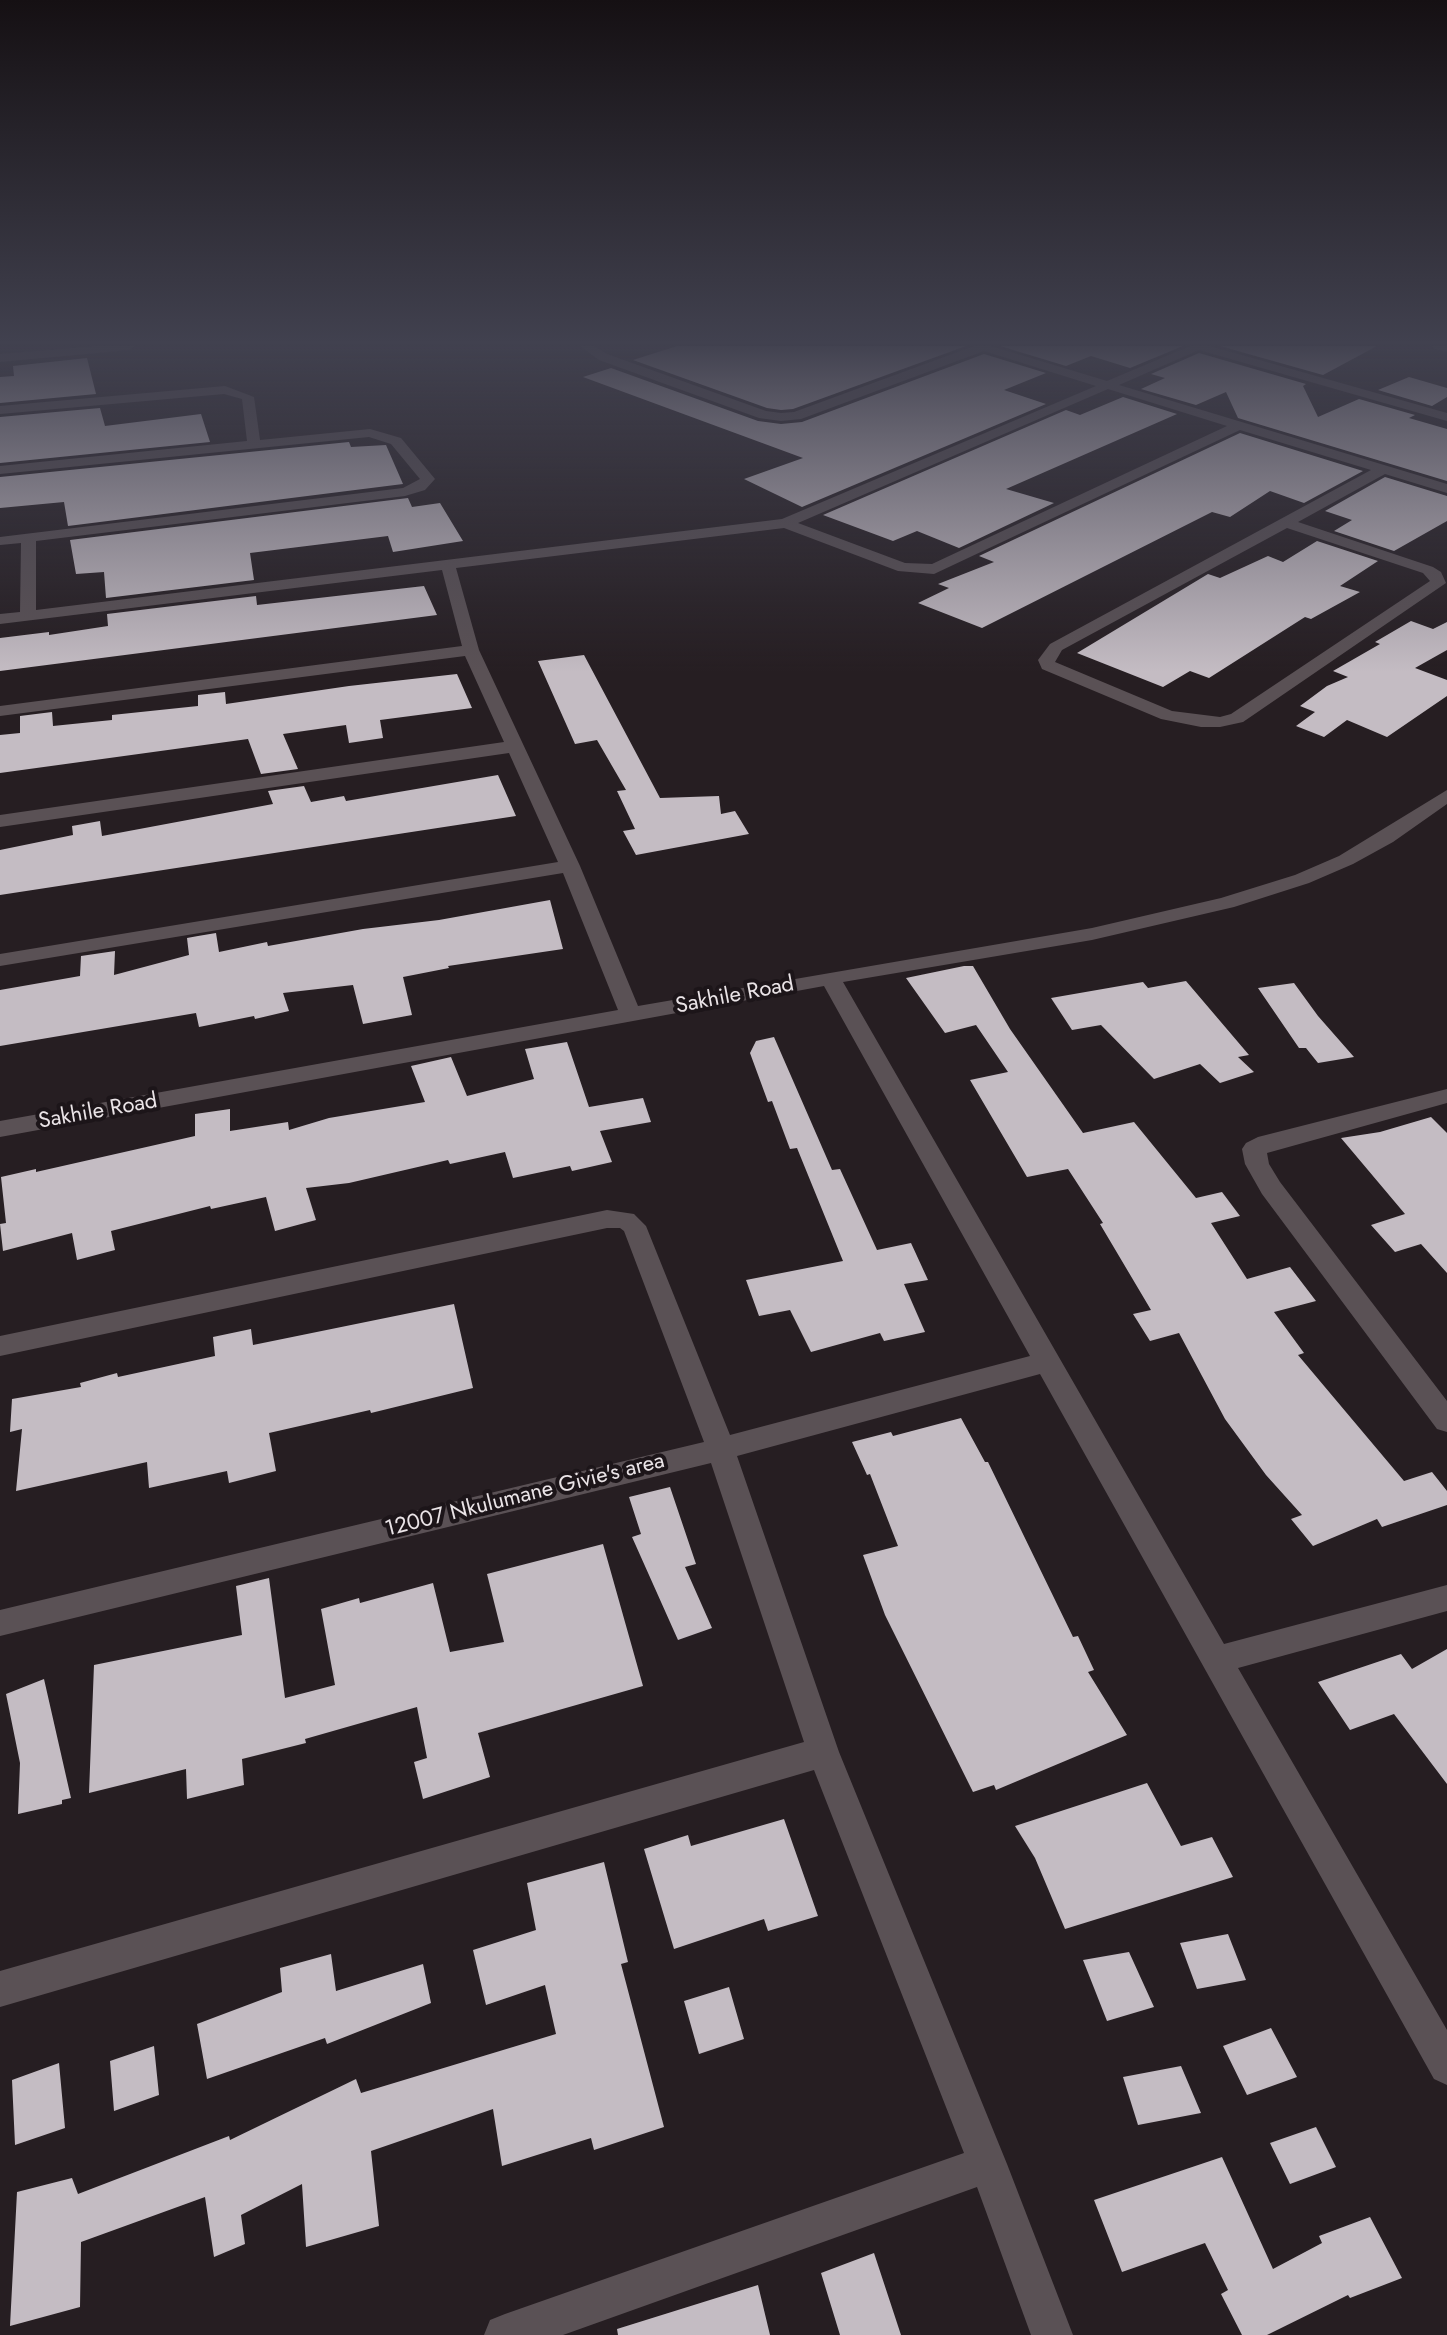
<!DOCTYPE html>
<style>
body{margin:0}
canvas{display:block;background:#261e22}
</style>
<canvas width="1447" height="2335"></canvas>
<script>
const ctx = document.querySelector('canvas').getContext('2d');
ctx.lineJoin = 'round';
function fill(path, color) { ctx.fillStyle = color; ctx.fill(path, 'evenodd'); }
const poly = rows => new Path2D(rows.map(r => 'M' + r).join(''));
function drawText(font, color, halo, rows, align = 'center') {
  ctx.font = font + ' Jost,sans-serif'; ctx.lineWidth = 8; ctx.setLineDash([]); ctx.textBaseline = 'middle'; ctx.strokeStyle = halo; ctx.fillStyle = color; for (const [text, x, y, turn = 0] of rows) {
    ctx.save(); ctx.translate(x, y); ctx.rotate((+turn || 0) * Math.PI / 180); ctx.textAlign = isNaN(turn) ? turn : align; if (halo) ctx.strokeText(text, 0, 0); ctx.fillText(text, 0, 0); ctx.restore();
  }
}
const building = poly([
 [677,346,966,346,793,409,781,410,767,408,633,360],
 [1000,346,1183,346,1130,368,1091,356,1066,366],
 [1220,346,1377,346,1323,375],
 [1199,353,1306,384,1303,386,1318,417,1359,399,1415,415,1409,418,1447,429,1447,481,1238,418,1226,392,1196,405,1141,389,1165,378,1151,374],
 [984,354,1046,373,1004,390,1046,404,802,507,744,479,803,458,583,377,611,368,758,421,781,424,802,422],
 [87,358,96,394,0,403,0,377,14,376,13,366],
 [1409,377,1447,388,1447,397,1432,406,1378,390],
 [1123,397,1177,414,1006,489,1054,503,959,548,917,531,893,541,823,515,1066,410,1080,415],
 [100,408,105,426,201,414,210,442,0,463,0,417],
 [1240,433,1363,471,1304,503,1270,491,1230,517,1212,512,982,628,918,603,949,588,938,584,994,562,979,556],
 [349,442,351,447,386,445,403,484,68,526,64,502,0,508,0,477],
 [1385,477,1447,496,1447,521,1394,551,1334,531,1352,520,1325,511],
 [408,498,412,507,440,503,463,541,393,552,388,536,250,553,254,580,106,598,104,572,76,574,70,540],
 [1317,541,1378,561,1340,586,1360,592,1311,619,1305,617,1209,678,1190,671,1163,687,1077,653,1208,574,1220,578,1268,556,1283,562],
 [424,586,437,615,0,671,0,638,49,632,49,635,108,626,107,614,256,596,257,605],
 [1411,621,1433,629,1447,622,1447,650,1415,668,1447,680,1447,696,1387,737,1347,720,1324,737,1296,726,1315,712,1300,706,1327,686,1348,677,1333,671,1380,644,1375,642],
 [584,655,660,798,719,796,721,814,735,811,749,834,636,855,623,831,635,829,617,791,626,790,597,740,575,744,538,661],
 [457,674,472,708,380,720,383,738,349,743,346,725,283,734,298,769,261,774,248,739,0,773,0,735,20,733,20,716,52,712,53,726,112,720,112,715,198,706,198,695,225,692,226,704,349,686],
 [498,775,516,816,0,895,0,850,73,835,72,826,100,821,102,836,273,804,268,791,304,786,311,802,344,796,346,801],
 [550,900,563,949,448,966,449,968,403,977,412,1015,363,1024,353,985,283,993,289,1011,255,1019,254,1016,199,1027,196,1013,0,1046,0,990,80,976,81,956,115,951,114,975,189,955,187,938,198,936,216,933,219,952,267,942,268,946,363,929,439,920],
 [964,966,973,966,1010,1029,1083,1133,1134,1122,1196,1198,1222,1192,1240,1216,1211,1223,1247,1279,1290,1267,1316,1301,1274,1312,1304,1353,1298,1355,1404,1481,1432,1472,1447,1491,1447,1505,1382,1527,1377,1519,1313,1546,1291,1519,1302,1515,1266,1475,1225,1419,1179,1333,1150,1341,1133,1314,1151,1310,1100,1224,1103,1223,1068,1169,1027,1177,970,1080,1008,1072,976,1025,945,1033,906,978],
 [1186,981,1249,1055,1238,1057,1254,1072,1220,1083,1200,1064,1154,1079,1101,1025,1072,1030,1051,998,1143,982,1148,988],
 [1294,983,1318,1016,1354,1057,1318,1063,1306,1048,1299,1048,1258,988],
 [774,1037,832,1170,840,1169,877,1250,911,1243,928,1280,904,1284,925,1332,884,1341,880,1333,811,1352,790,1310,759,1316,746,1280,843,1261,797,1148,790,1149,772,1101,768,1102,750,1053,756,1041],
 [567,1042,589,1107,643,1098,651,1122,600,1131,612,1162,572,1171,570,1166,513,1178,505,1152,450,1164,448,1160,349,1183,306,1188,316,1220,275,1231,266,1197,211,1209,210,1206,111,1231,115,1250,77,1260,72,1233,3,1251,0,1224,6,1223,1,1177,36,1169,36,1172,195,1136,195,1114,230,1109,230,1131,288,1122,289,1130,329,1118,425,1102,411,1066,451,1057,467,1096,534,1079,525,1049],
 [1431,1117,1447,1133,1447,1273,1421,1244,1395,1252,1371,1225,1405,1214,1341,1138,1380,1132],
 [454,1304,473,1388,371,1413,370,1410,269,1433,276,1471,229,1483,227,1471,149,1488,147,1462,16,1491,22,1429,10,1432,12,1399,81,1387,80,1383,117,1373,118,1377,215,1356,213,1337,251,1329,253,1345],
 [961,1418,985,1462,988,1462,1073,1637,1078,1636,1094,1670,1088,1672,1127,1735,996,1790,994,1785,973,1792,885,1615,863,1555,898,1546,870,1474,867,1475,852,1442,891,1432,893,1436],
 [670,1487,696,1564,685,1567,712,1628,678,1640,632,1537,641,1534,629,1497],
 [603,1544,643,1686,478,1733,490,1777,423,1799,414,1762,427,1758,417,1707,305,1739,306,1743,242,1759,244,1785,187,1799,186,1769,89,1793,94,1665,242,1635,236,1586,269,1578,285,1698,335,1685,321,1609,359,1598,360,1603,433,1583,450,1652,504,1642,487,1574],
 [1447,1649,1447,1784,1394,1714,1350,1730,1318,1682,1401,1654,1412,1669],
 [44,1679,71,1798,62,1800,62,1804,18,1814,20,1763,6,1694],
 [1147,1783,1181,1846,1212,1837,1233,1877,1065,1929,1035,1858,1015,1826],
 [784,1819,818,1916,768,1931,764,1919,674,1949,644,1849,688,1835,691,1846],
 [604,1862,628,1962,621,1964,664,2127,594,2150,591,2138,502,2166,493,2109,371,2151,379,2226,306,2247,302,2184,241,2215,245,2244,214,2257,205,2197,81,2242,80,2307,10,2326,17,2192,72,2178,78,2194,229,2136,230,2140,356,2079,361,2093,556,2034,545,1985,486,2005,473,1950,536,1930,527,1883],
 [1228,1934,1246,1980,1197,1989,1180,1943],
 [1129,1952,1154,2007,1107,2021,1083,1960],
 [331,1954,336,1991,423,1964,431,2003,327,2044,325,2038,207,2079,197,2024,282,1992,280,1968],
 [729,1987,744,2039,699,2054,684,2001],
 [1271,2028,1297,2077,1247,2095,1223,2046],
 [154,2046,159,2095,114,2111,110,2061],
 [59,2063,65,2128,15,2145,12,2080],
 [1181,2066,1201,2113,1138,2125,1123,2077],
 [1316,2127,1336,2167,1290,2184,1270,2143],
 [1222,2157,1273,2269,1322,2243,1319,2236,1370,2217,1402,2278,1350,2298,1348,2295,1267,2335,1242,2335,1221,2294,1228,2290,1205,2243,1122,2272,1094,2200],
 [874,2253,901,2335,840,2335,821,2273],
 [758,2285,770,2335,618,2335,617,2329]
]);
const street = poly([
 [95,346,135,346,129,350,0,362,0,354,95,346],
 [580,346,594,346,607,354,766,411,781,413,794,412,974,346,991,346,1107,381,1190,346,1210,346,1447,413,1447,421,1199,350,1119,385,1447,484,1447,493,1385,474,1298,522,1433,567,1441,572,1446,583,1243,722,1220,727,1201,727,1161,719,1042,669,1038,660,1050,644,1371,470,1240,430,934,574,898,571,784,528,456,568,479,650,580,866,638,1006,1092,928,1221,898,1295,875,1339,856,1447,790,1447,804,1393,842,1353,864,1309,883,1234,907,1092,940,843,982,1224,1644,1447,1585,1447,1611,1238,1668,1447,2030,1447,2085,1434,2079,1040,1374,737,1456,839,1752,1007,2164,1073,2335,1031,2335,977,2187,563,2335,484,2335,490,2320,505,2314,964,2153,814,1770,0,2007,0,1971,804,1742,711,1463,0,1636,0,1610,704,1442,624,1231,620,1228,607,1228,0,1356,0,1336,607,1210,634,1214,646,1226,730,1435,1030,1356,824,986,0,1137,0,1121,618,1010,563,873,0,966,0,954,558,862,509,753,0,827,0,815,504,742,465,656,0,716,0,706,462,646,442,570,0,624,0,614,20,612,21,543,0,545,0,537,403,488,420,479,391,444,369,437,0,474,0,466,247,441,242,399,224,394,0,414,0,406,225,386,254,397,260,440,370,429,401,438,435,479,425,490,405,496,36,541,36,610,782,519,1096,386,984,351,801,419,781,421,759,418,599,360,580,346],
 [1108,389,1227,426,932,564,905,563,798,523,1108,389],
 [1287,528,1423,573,1430,581,1231,714,1220,717,1172,711,1055,662,1062,650,1287,528],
 [1432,346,1447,346,1447,352,1434,349,1432,346],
 [1447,1089,1447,1103,1267,1153,1269,1164,1280,1182,1447,1401,1447,1432,1437,1429,1262,1194,1245,1164,1242,1149,1246,1143,1258,1137,1447,1089]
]);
const streetNames = [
 ["Sakhile Road",735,996,-11],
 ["Sakhile Road",98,1112,-10],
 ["12007 Nkulumane Givie's area",525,1496,-14]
];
fill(building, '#c4bcc3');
fill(street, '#5a5155');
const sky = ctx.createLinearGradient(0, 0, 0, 672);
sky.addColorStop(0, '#151013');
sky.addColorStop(0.51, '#41414f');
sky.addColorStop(1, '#41414f00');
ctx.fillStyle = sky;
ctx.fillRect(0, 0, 1447, 672);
drawText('22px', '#eae4e7', '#1c1519', streetNames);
</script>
